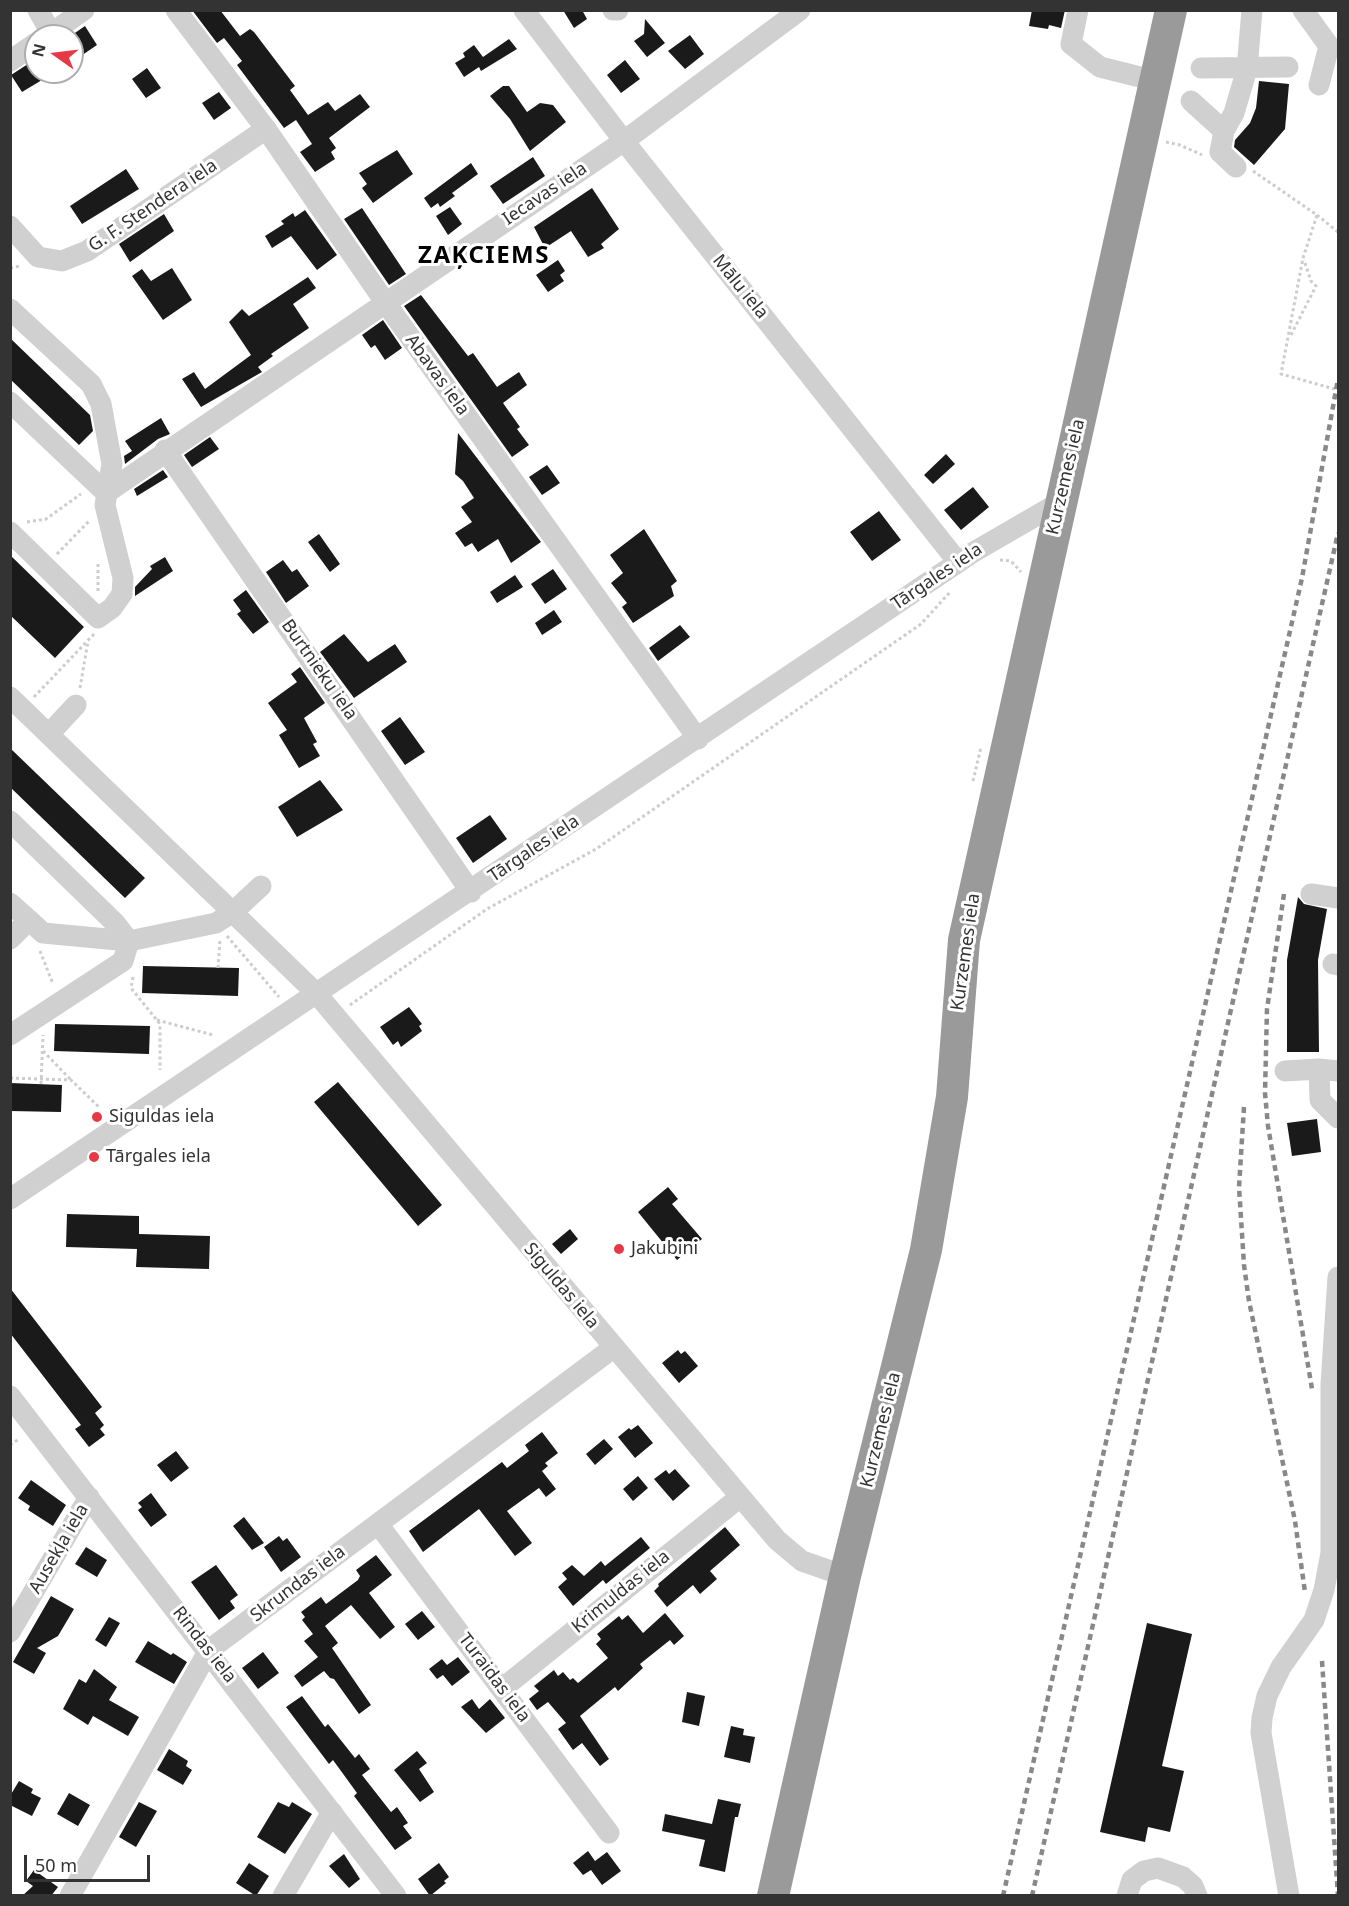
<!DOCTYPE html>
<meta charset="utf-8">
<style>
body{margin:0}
#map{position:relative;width:1349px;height:1906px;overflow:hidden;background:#fff;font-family:"Noto Sans",sans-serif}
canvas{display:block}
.frame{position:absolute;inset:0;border:12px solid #333;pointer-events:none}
.north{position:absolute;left:24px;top:24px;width:60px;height:60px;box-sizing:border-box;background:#fff;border:2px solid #adadad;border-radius:50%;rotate:284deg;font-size:16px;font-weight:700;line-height:24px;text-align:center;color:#333}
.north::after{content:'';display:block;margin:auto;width:21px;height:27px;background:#e63946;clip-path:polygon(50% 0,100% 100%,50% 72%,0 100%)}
.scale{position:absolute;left:24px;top:1855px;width:126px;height:27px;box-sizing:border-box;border:3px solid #333;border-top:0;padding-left:8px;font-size:18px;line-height:21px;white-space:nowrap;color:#333;-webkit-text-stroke:4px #fff;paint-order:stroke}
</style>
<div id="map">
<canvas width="1349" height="1906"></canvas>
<div class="frame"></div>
<div class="north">N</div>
<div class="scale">50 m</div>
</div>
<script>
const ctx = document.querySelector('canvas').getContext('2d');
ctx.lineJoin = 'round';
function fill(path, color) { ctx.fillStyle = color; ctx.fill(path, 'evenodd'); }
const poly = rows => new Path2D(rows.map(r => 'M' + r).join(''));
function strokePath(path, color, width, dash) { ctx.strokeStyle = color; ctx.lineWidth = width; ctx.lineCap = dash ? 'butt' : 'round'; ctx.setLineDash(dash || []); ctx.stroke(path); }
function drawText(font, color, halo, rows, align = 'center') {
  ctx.font = font + ' "Noto Sans",sans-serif'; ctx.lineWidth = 6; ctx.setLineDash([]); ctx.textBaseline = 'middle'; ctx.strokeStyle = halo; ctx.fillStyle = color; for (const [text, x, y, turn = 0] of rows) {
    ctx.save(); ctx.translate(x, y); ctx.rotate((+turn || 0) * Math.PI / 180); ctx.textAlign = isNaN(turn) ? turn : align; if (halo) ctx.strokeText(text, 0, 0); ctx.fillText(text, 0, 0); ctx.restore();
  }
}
const building = poly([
 [192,10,220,10,240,36,250,29,254,32,295,86,290,90,308,115,328,102,335,111,360,94,370,107,329,138,336,148,331,152,335,159,315,172,300,152,312,144,296,120,284,128,237,65,242,61,224,38,217,43],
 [563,10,582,10,587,19,574,28],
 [1032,10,1065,10,1061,28,1049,25,1048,29,1029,26],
 [645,19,665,43,647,57,634,41,644,34],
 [85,26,97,45,72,62,72,35],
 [690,35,704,54,685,69,668,51],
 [509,39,517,49,481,71,479,67,464,77,455,63,465,57,463,53,474,45,483,57],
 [625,60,640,79,621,93,607,75],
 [31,62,42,80,22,92,11,75],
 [147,68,161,88,146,98,132,79],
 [1259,81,1289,84,1285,129,1254,165,1234,147,1235,140,1250,123,1256,108],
 [503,86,509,86,527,112,540,103,553,105,566,122,530,151,510,119,490,96],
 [219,92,231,108,214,120,202,103],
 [397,150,413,174,373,203,362,188,367,184,359,173],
 [533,157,545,176,503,204,490,186],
 [471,163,478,174,452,193,455,196,440,207,438,203,431,208,424,198],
 [126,169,139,189,82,224,70,206],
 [592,188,619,229,601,244,604,248,588,257,571,231,545,248,534,227],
 [450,207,462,224,448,235,436,216],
 [362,208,406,274,389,285,344,219],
 [305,210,337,255,317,270,291,236,272,248,265,236,284,224,281,221,293,213,295,217],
 [164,214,174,231,130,262,119,244],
 [558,260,565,271,560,275,564,281,548,292,536,275],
 [172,268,192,300,163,320,132,276,142,269,151,281],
 [308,277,316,288,293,304,309,328,271,354,273,356,258,367,262,372,201,407,182,379,194,372,205,389,251,355,229,322,242,309,249,316],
 [421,295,468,356,473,353,497,387,519,372,527,385,503,403,520,427,517,429,529,445,512,457,404,306],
 [383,320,402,348,385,360,375,345,371,348,362,335],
 [10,338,90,415,93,431,79,445,10,379],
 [161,418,170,434,158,439,125,464,124,456,132,451,125,441],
 [458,433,541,542,511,563,498,539,478,552,472,543,465,547,455,533,472,522,461,507,474,498,463,481,455,474],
 [210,437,219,449,192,467,184,455],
 [946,454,955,464,933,484,924,475],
 [547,465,560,483,542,495,529,477],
 [163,470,168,477,137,496,134,489],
 [973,487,989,507,961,530,944,510],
 [879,511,901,540,872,561,850,532],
 [644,529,677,581,671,586,674,596,633,623,622,607,627,603,611,583,623,573,610,555],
 [319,534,340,564,330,572,308,542],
 [10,555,84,627,55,658,10,615],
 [165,557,173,571,135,596,135,587,152,569,150,566],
 [283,560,292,572,297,569,309,586,286,603,266,572],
 [553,569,567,589,545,604,531,584],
 [515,575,523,587,497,603,490,592],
 [246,590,269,622,253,634,237,614,241,611,233,600],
 [554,610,562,622,542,635,535,623],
 [680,625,690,637,658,661,649,648],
 [344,634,368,662,395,644,407,662,354,698,320,652],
 [300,667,325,703,304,718,317,742,313,744,320,756,299,768,279,735,287,730,268,703,297,682,291,674],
 [400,717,425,752,405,765,381,731],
 [10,748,145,878,125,898,10,787],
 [320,780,343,810,297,837,278,807],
 [490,815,507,839,473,863,456,838],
 [1298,897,1304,904,1327,909,1318,960,1319,1052,1287,1052,1287,960],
 [143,966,239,968,238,996,142,993],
 [409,1007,422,1024,419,1026,422,1031,401,1047,398,1041,393,1045,380,1027],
 [55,1024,150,1026,149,1054,54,1051],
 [338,1082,442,1205,418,1226,314,1102],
 [10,1083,62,1085,61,1112,10,1111],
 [1317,1119,1321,1152,1292,1156,1287,1123],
 [668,1187,678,1199,672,1204,702,1239,677,1260,638,1212],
 [67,1214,139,1216,139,1234,210,1236,209,1269,136,1267,137,1249,66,1247],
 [570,1229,578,1239,561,1254,552,1244],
 [10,1288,102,1407,95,1413,104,1425,100,1429,105,1435,89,1447,75,1429,81,1425,10,1333],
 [678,1350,681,1354,685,1351,698,1366,679,1383,662,1363],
 [638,1425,653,1443,635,1458,618,1437,629,1428,631,1430],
 [542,1432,558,1453,545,1463,548,1466,542,1471,556,1489,546,1497,539,1488,507,1511,532,1543,515,1556,479,1509,423,1552,409,1531,502,1462,507,1468,529,1451,525,1445],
 [604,1439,613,1449,595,1465,586,1454],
 [176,1451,189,1468,171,1482,157,1465],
 [675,1469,690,1486,673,1501,654,1479,666,1470,669,1474],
 [638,1476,648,1488,633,1501,623,1489],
 [31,1480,66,1505,53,1526,28,1510,30,1506,18,1498],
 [151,1493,167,1515,151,1527,138,1510,142,1507,138,1503],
 [244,1517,264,1543,252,1550,233,1526],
 [725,1527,740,1545,710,1571,717,1579,700,1594,693,1585,667,1607,654,1591,659,1586,658,1584],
 [279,1536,283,1541,287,1538,301,1557,281,1572,264,1547],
 [641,1537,650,1548,606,1584,603,1580,573,1606,558,1587,567,1579,562,1573,572,1565,584,1576,601,1561,605,1566],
 [86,1547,107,1560,97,1577,75,1564],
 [376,1555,392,1575,369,1593,395,1627,380,1639,351,1605,325,1626,338,1643,332,1648,371,1705,359,1714,334,1679,330,1678,324,1671,302,1687,294,1676,318,1657,304,1641,313,1634,302,1620,305,1617,301,1612,321,1597,326,1604,358,1580,360,1576,356,1570],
 [216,1565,238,1595,230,1601,235,1608,219,1620,191,1582],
 [51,1596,74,1609,58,1636,37,1648,46,1653,34,1674,13,1662],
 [422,1611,435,1627,418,1640,405,1624],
 [665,1613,684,1636,674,1645,670,1640,640,1664,643,1668,618,1691,615,1687,580,1716,609,1759,600,1766,582,1743,573,1750,558,1729,566,1723,548,1702,537,1710,529,1699,539,1691,534,1686,554,1670,558,1676,563,1672,570,1680,573,1678,578,1683,608,1658,596,1644,601,1639,597,1634,619,1616,622,1620,628,1615,643,1633],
 [109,1617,120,1623,106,1647,95,1640],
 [1147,1623,1192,1634,1162,1766,1184,1771,1170,1832,1148,1827,1145,1842,1100,1832],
 [148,1641,171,1655,173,1653,187,1662,174,1684,135,1662],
 [263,1652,279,1673,258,1689,242,1668],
 [458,1657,470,1672,452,1686,443,1675,437,1679,429,1669,442,1659,447,1665],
 [94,1669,117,1687,109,1700,139,1717,128,1736,93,1716,88,1725,63,1709,79,1679,86,1683],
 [687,1692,705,1696,699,1726,682,1722],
 [302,1696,325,1727,328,1724,355,1758,359,1754,370,1769,362,1775,391,1812,397,1807,408,1823,403,1826,412,1838,395,1850,354,1796,357,1793,333,1760,329,1764,286,1707],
 [472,1699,479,1709,490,1699,505,1718,486,1733,461,1707],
 [731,1726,744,1729,743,1735,755,1737,750,1763,724,1757],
 [169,1749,188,1761,186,1766,192,1770,183,1785,157,1770],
 [417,1751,427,1763,419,1769,434,1792,420,1802,394,1770],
 [19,1781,33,1789,31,1793,41,1798,32,1816,10,1805,10,1796],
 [69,1793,90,1805,78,1826,57,1814],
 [718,1799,741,1804,738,1817,735,1817,725,1872,699,1866,705,1840,662,1831,665,1814,712,1824],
 [139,1802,157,1811,136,1847,119,1837],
 [278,1802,289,1807,292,1802,312,1814,285,1854,257,1837],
 [588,1851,595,1861,607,1852,621,1871,602,1885,591,1870,583,1875,573,1863],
 [344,1854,360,1879,349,1888,329,1866],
 [249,1863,269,1876,256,1896,236,1883],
 [439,1863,449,1877,444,1881,446,1883,430,1896,418,1879],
 [34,1870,58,1887,51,1896,22,1896,33,1886,26,1881]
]);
const path = poly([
 [1166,142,1180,145,1202,155],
 [1253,171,1317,215,1303,258,1281,374,1338,390],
 [1317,215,1338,232],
 [10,268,20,266],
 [1291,335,1316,286,1311,281,1304,260],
 [27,522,46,519,81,494],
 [57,554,90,520],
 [1000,560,1011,561,1021,572],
 [98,591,98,561],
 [80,688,88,641],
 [34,697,94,634],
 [973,781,981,747],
 [227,936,279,997],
 [40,951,53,984],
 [218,968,220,940],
 [133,977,131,988,160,1024,160,1070],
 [350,1005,487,909,596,849,921,624,951,591],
 [157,1020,213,1035],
 [43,1051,71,1080],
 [10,1078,71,1080,100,1108],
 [41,1084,43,1035],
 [10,1445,19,1439]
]);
const minor = poly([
 [38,10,51,33],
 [176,10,266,129,385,302,698,739],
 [524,10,624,141,958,562],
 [613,10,618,10],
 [1078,10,1071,44,1100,67,1156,81],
 [1303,10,1329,46,1319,85],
 [47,36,84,10],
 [10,61,36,43],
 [1201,68,1288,67],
 [1191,101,1224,131],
 [1236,167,1220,152,1224,131,1234,113,1247,69,1252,10],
 [10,226,38,257,62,261,87,251,266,129],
 [10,309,91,384,101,404,112,464,105,505,123,578,122,594,112,608,98,618,10,532],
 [10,402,106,493,624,141,800,10],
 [165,450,471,892],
 [10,697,316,993,777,1540,802,1561,845,1576],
 [49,734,76,705],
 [10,821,115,923,129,941,216,923,233,912,261,886],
 [1311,894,1338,898],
 [10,903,29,920],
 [10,939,29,920,43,933,129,941,123,961,10,1035],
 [1333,964,1338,965],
 [1319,1069,1320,1100,1338,1118],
 [1285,1071,1319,1069,1338,1071],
 [10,1199,972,553,1060,502],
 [10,1396,396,1896],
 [378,1524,609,1833],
 [10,1632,89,1497],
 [503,1688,740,1497],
 [70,1896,209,1650,613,1348],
 [283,1896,332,1812],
 [1127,1896,1132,1880,1144,1871,1158,1868,1183,1877,1193,1886,1197,1896],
 [1289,1896,1261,1733,1262,1718,1267,1696,1281,1667,1314,1620,1324,1590,1331,1553,1331,1384,1338,1277]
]);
const highway = poly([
 [773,1896,845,1576,926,1250,952,1097,964,940,1171,10]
]);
const rail = poly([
 [1284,894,1267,1009,1265,1093,1268,1126,1312,1389],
 [1244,1107,1239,1187,1244,1265,1249,1301,1295,1521,1305,1592],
 [1322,1661,1338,1896],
 [1003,1896,1302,578,1338,379],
 [1032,1896,1338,533]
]);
const markers = [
 [97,1117,6,"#e63946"],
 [94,1157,6,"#e63946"],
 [619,1249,6,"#e63946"]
];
const streetNames = [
 ["Iecavas iela",545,194,-34],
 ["G. F. Stendera iela",153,206,-34],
 ["Mālu iela",740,287,51],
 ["Abavas iela",437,375,54],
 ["Kurzemes iela",1066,477,-77],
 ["Tārgales iela",937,577,-34],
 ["Burtnieku iela",319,670,55],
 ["Tārgales iela",534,849,-34],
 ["Kurzemes iela",966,952,-82],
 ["Siguldas iela",561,1286,50],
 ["Kurzemes iela",881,1430,-76],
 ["Ausekļa iela",59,1549,-60],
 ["Skrundas iela",298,1584,-37],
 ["Krimuldas iela",621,1592,-39],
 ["Rindas iela",204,1645,52],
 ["Turaidas iela",494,1678,53]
];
const poiNames = [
 ["Siguldas iela",109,1117],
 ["Tārgales iela",106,1157],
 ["Jakubini",631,1249]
];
const districtNames = [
 ["ZAĶCIEMS",484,256]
];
fill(building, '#1a1a1a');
strokePath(path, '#cdcdcd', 3, [3, 3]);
strokePath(minor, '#d0d0d0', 21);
strokePath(highway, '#9a9a9a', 32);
strokePath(rail, '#888', 4.5, [6, 4.5]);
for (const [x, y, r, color] of markers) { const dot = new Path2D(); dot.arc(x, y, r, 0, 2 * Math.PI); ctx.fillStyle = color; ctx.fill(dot); strokePath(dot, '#fff', 2); }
drawText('18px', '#333', '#fff', streetNames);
drawText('18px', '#333', '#fff', poiNames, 'left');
ctx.letterSpacing = '1.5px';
drawText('bold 24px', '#000', '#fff', districtNames);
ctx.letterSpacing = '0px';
</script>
